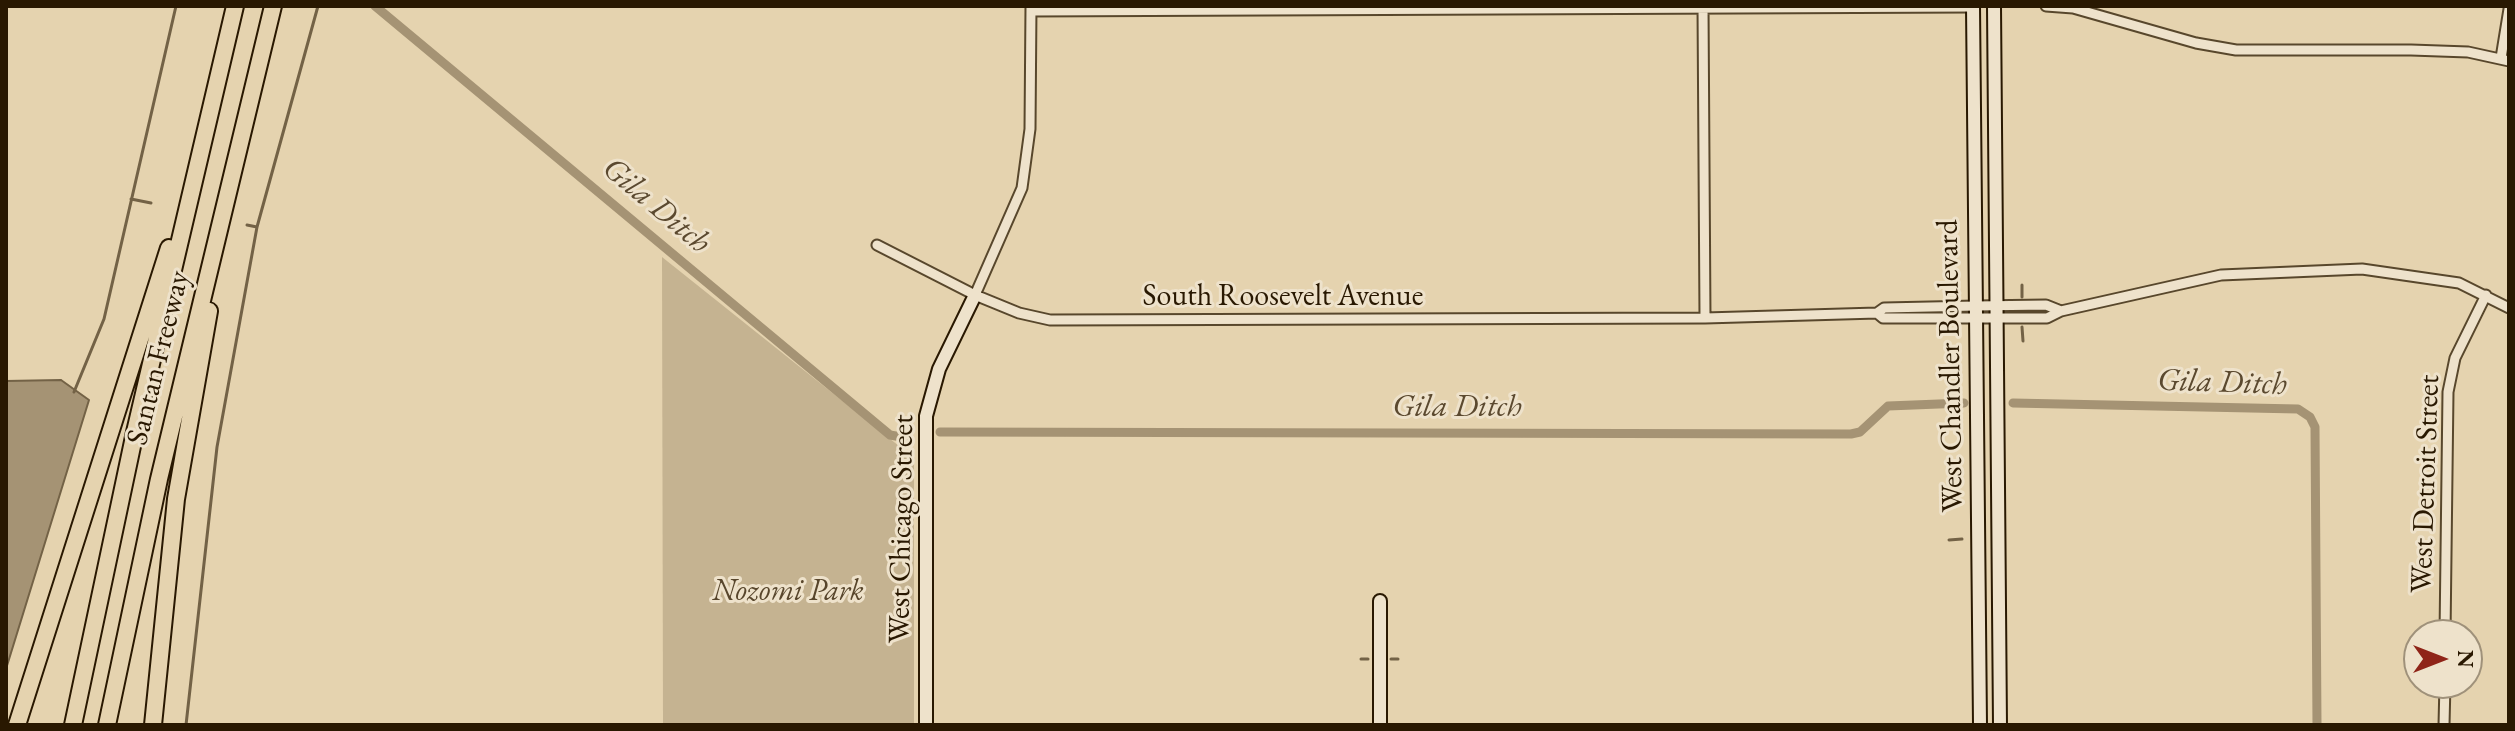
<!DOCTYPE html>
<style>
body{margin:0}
#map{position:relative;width:2515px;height:731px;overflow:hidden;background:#e5d3af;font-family:"EB Garamond",serif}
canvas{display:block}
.frame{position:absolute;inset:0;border:8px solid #291801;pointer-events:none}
.north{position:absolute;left:2403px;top:619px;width:80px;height:80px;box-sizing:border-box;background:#eee2cb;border:2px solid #9f917a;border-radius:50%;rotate:90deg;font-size:22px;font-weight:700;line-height:32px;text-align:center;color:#291801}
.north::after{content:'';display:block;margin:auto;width:28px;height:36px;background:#8f2418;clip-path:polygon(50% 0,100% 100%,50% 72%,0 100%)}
</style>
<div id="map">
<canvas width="2515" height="731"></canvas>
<div class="frame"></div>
<div class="north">N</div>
</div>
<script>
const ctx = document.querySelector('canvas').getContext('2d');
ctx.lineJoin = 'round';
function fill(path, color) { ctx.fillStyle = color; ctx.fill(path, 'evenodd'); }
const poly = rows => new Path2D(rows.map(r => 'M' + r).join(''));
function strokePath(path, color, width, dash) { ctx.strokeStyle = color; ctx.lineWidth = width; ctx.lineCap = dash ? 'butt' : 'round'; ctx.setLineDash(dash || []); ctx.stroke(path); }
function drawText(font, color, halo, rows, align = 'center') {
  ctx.font = font + ' "EB Garamond",serif'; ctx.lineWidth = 6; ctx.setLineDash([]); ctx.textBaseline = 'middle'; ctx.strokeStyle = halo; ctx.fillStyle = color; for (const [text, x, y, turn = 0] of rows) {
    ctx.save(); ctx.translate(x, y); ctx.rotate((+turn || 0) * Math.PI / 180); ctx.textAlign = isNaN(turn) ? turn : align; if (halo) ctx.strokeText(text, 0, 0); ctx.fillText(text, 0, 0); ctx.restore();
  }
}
const green = poly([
 [662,257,914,458,914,725,663,725]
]);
const water = poly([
 [61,380,89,400,6,669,6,381,61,380]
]);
const stream = poly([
 [131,199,151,203],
 [247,225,257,227],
 [2022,285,2022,297],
 [2022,327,2023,341],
 [74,392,104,319,176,6],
 [1949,540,1962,539],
 [1361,659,1368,659],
 [1391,659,1398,659],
 [186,725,217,447,257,227,318,6]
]);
const canal = poly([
 [375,6,890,435,907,438],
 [2013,403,2298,409,2310,417,2315,427,2317,725],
 [940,432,1851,434,1860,432,1888,406,1964,403]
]);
const street = poly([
 [1703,6,1705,318],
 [2046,6,2073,8,2196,43,2236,50,2411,50,2468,52,2509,61],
 [1031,11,1973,7],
 [2501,58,2509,9],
 [877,245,975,295,1019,313,1050,320,1705,318,1877,313,1883,318,2047,318,2061,311,2221,275,2362,269,2459,283,2509,308],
 [975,295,1022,188,1030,129,1031,6],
 [1877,313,1884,308,1976,306,2046,305,2061,311],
 [2445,635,2448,392,2455,358,2486,295],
 [2444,725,2445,683]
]);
const secondary = poly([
 [1973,6,1980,725],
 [1994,6,2000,725],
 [926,725,926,416,939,369,975,295],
 [1380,725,1380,601]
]);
const highway = poly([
 [17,725,169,248],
 [73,725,135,432,235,6],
 [107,725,159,479,273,6],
 [153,725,176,499,209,311]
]);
const streetNames = [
 ["South Roosevelt Avenue",1283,297],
 ["Santan Freeway",159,358,-76],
 ["West Chandler Boulevard",1951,366,-91],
 ["West Detroit Street",2426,484,-88],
 ["West Chicago Street",902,529,-89]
];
const parkNames = [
 ["Nozomi Park",788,592]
];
const waterNames = [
 ["Gila Ditch",656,206,40],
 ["Gila Ditch",2222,383,2],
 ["Gila Ditch",1457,407]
];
fill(green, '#c5b391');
fill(water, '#a59374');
strokePath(water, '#736246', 2);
strokePath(stream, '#736246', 3);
strokePath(canal, '#a59374', 9);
strokePath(street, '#58472c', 13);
strokePath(secondary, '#291801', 16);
strokePath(highway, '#291801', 20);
strokePath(street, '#eee2cb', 9);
strokePath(secondary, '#eee2cb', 12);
strokePath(highway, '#e5d3af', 16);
drawText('30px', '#291801', '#eee2cb', streetNames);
drawText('italic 30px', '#58462c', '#eee2cb', parkNames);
drawText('italic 32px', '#5b492f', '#eee2cb', waterNames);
</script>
